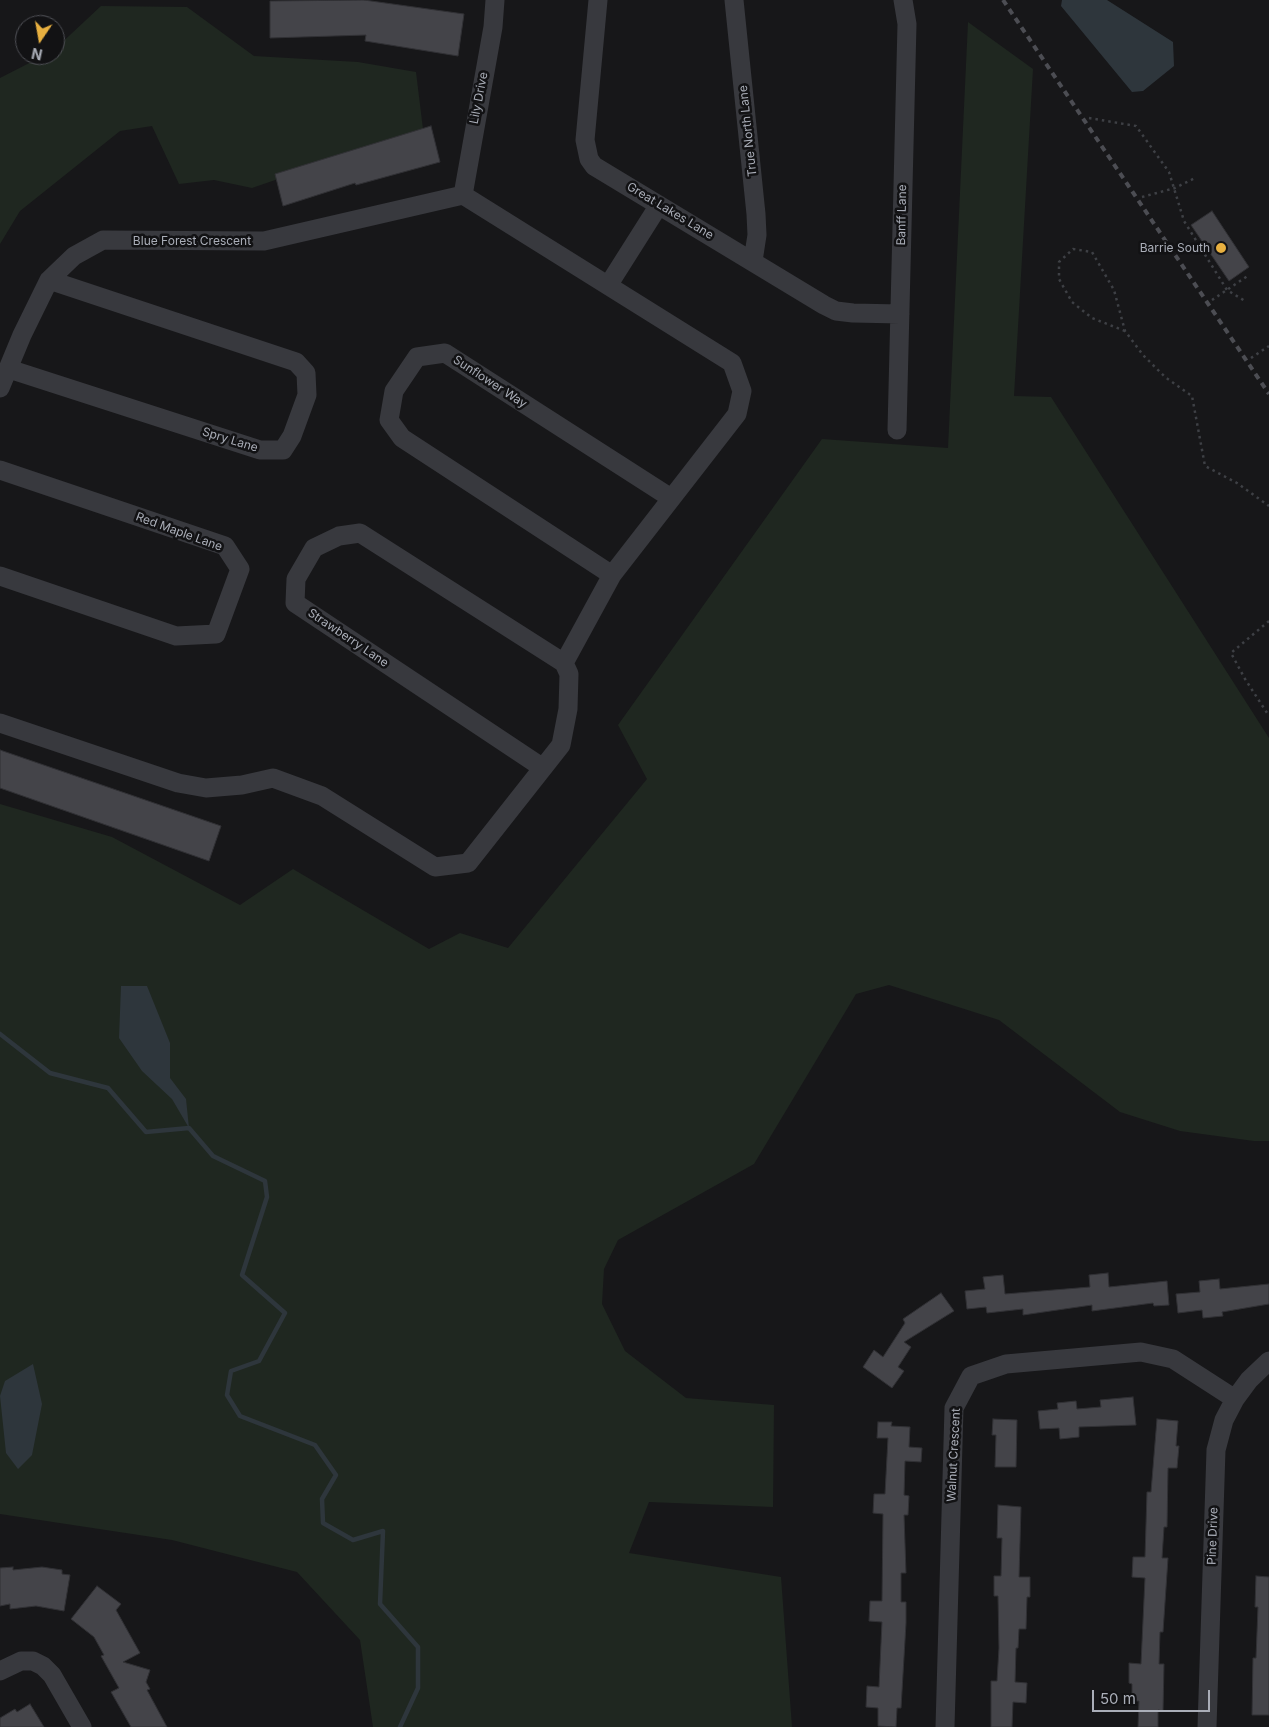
<!DOCTYPE html>
<style>
body{margin:0}
#map{position:relative;width:1269px;height:1727px;overflow:hidden;background:#171719;font-family:Inter,sans-serif}
canvas{display:block}
.north{position:absolute;left:15px;top:15px;width:50px;height:50px;box-sizing:border-box;background:#121214;border:1px solid #4f5056;border-radius:50%;rotate:192deg;font-size:14px;font-weight:700;line-height:20px;text-align:center;color:#aaaeb8}
.north::after{content:'';display:block;margin:auto;width:18px;height:22px;background:#e8b040;clip-path:polygon(50% 0,100% 100%,50% 72%,0 100%)}
.scale{position:absolute;left:1092px;top:1690px;width:118px;height:22px;box-sizing:border-box;border:2px solid #aaaeb8;border-top:0;padding-left:6px;font-size:15px;line-height:18px;white-space:nowrap;color:#aaaeb8;-webkit-text-stroke:4px #121214;paint-order:stroke}
</style>
<div id="map">
<canvas width="1269" height="1727"></canvas>
<div class="north">N</div>
<div class="scale">50 m</div>
</div>
<script>
const ctx = document.querySelector('canvas').getContext('2d');
ctx.lineJoin = 'round';
function fill(path, color) { ctx.fillStyle = color; ctx.fill(path, 'evenodd'); }
const poly = rows => new Path2D(rows.map(r => 'M' + r).join(''));
function strokePath(path, color, width, dash) { ctx.strokeStyle = color; ctx.lineWidth = width; ctx.lineCap = dash ? 'butt' : 'round'; ctx.setLineDash(dash || []); ctx.stroke(path); }
function drawText(font, color, halo, rows, align = 'center') {
  ctx.font = font + ' Inter,sans-serif'; ctx.lineWidth = 5; ctx.setLineDash([]); ctx.textBaseline = 'middle'; ctx.strokeStyle = halo; ctx.fillStyle = color; for (const [text, x, y, turn = 0] of rows) {
    ctx.save(); ctx.translate(x, y); ctx.rotate((+turn || 0) * Math.PI / 180); ctx.textAlign = isNaN(turn) ? turn : align; if (halo) ctx.strokeText(text, 0, 0); ctx.fillText(text, 0, 0); ctx.restore();
  }
}
const green = poly([
 [101,6,187,7,254,56,358,62,416,72,423,129,252,188,214,180,179,184,152,126,120,131,20,211,0,244,0,78,45,55,55,55,55,49],
 [968,22,1033,69,1014,396,1051,397,1269,738,1269,1141,1254,1141,1180,1131,1120,1112,999,1020,889,985,856,994,754,1164,618,1240,604,1269,602,1304,625,1351,686,1398,774,1405,773,1507,649,1502,629,1553,781,1577,792,1727,373,1727,360,1640,297,1572,172,1540,0,1514,0,804,112,837,240,905,293,869,429,949,460,933,508,948,647,779,618,725,822,439,948,448]
]);
const water = poly([
 [1062,0,1107,0,1173,42,1174,66,1143,91,1132,92,1061,6],
 [121,986,147,986,170,1043,170,1078,186,1099,189,1128,172,1099,142,1071,119,1038],
 [33,1364,42,1404,32,1455,18,1469,6,1453,0,1396,5,1381]
]);
const stream = poly([
 [0,1034,50,1073,108,1088,146,1132,189,1128,213,1156,265,1181,267,1197,242,1275,285,1313,259,1361,231,1371,227,1395,240,1416,315,1445,336,1475,322,1499,323,1523,353,1540,383,1531,380,1604,418,1647,418,1688,400,1727]
]);
const building = poly([
 [364,0,464,14,458,56,365,41,366,35,270,38,270,1,364,0],
 [431,126,440,162,356,185,355,183,283,206,275,174,431,126],
 [1212,211,1249,267,1229,281,1191,225,1212,211],
 [0,750,221,826,209,861,0,788,0,750],
 [1108,1273,1109,1287,1167,1281,1169,1305,1154,1306,1153,1303,1092,1311,1092,1305,1023,1315,1023,1309,987,1313,986,1307,967,1309,965,1291,985,1289,983,1277,1003,1275,1005,1294,1090,1287,1089,1275,1108,1273],
 [1219,1279,1220,1289,1269,1284,1269,1304,1222,1312,1223,1316,1203,1318,1202,1310,1178,1313,1176,1294,1200,1292,1199,1281,1219,1279],
 [941,1293,954,1311,904,1342,911,1347,898,1367,904,1371,892,1388,863,1367,874,1350,883,1357,905,1323,903,1319,941,1293],
 [1133,1397,1136,1425,1079,1427,1079,1437,1060,1439,1059,1428,1040,1429,1038,1411,1058,1409,1057,1403,1076,1401,1077,1409,1101,1407,1100,1400,1133,1397],
 [993,1419,1017,1420,1016,1467,995,1467,996,1435,992,1435,993,1419],
 [1157,1419,1178,1421,1176,1446,1179,1446,1177,1468,1168,1468,1167,1527,1164,1527,1162,1558,1168,1558,1163,1632,1160,1632,1159,1664,1164,1664,1163,1711,1158,1710,1158,1727,1138,1727,1139,1701,1132,1701,1132,1684,1129,1683,1129,1663,1141,1664,1145,1578,1132,1577,1133,1557,1145,1557,1147,1492,1151,1492,1157,1419],
 [878,1422,892,1422,891,1426,910,1427,909,1447,922,1448,921,1462,905,1461,904,1495,909,1496,908,1515,904,1515,906,1573,901,1573,901,1602,906,1602,906,1623,901,1708,897,1708,896,1727,878,1726,878,1708,866,1707,867,1686,879,1687,882,1622,869,1621,870,1601,882,1601,883,1514,873,1513,874,1494,885,1494,888,1438,877,1438,878,1422],
 [998,1505,1021,1507,1019,1577,1030,1577,1030,1597,1027,1597,1026,1629,1019,1629,1018,1648,1016,1648,1015,1682,1027,1683,1026,1703,1013,1702,1012,1727,991,1727,991,1681,997,1681,999,1648,998,1596,994,1596,994,1576,1001,1576,1002,1538,997,1538,998,1505],
 [13,1567,13,1570,42,1567,62,1570,62,1574,70,1575,64,1611,36,1606,10,1609,10,1604,0,1606,0,1568,13,1567],
 [1256,1576,1269,1577,1269,1715,1252,1715,1253,1658,1256,1658,1258,1607,1255,1607,1256,1576],
 [97,1586,121,1604,116,1610,140,1653,123,1662,150,1670,146,1682,150,1689,147,1690,167,1727,131,1727,111,1692,119,1688,101,1656,104,1655,94,1637,71,1619,97,1586],
 [30,1704,44,1727,0,1727,0,1718,15,1709,17,1712,30,1704]
]);
const path = poly([
 [1089,118,1136,126,1169,172,1184,221,1227,290,1245,301],
 [1142,197,1175,188,1195,178],
 [1212,300,1249,275],
 [1125,331,1092,318,1072,302,1059,279,1059,262,1073,249,1092,252,1114,290,1125,331,1143,355,1165,377,1192,396,1205,466,1237,483,1269,506],
 [1251,358,1269,346],
 [1269,621,1231,653,1245,679,1269,716]
]);
const street = poly([
 [598,0,585,140,589,159,594,166,824,305,836,311,853,313,900,314],
 [734,0,756,214,757,235,753,261],
 [463,195,493,27,495,0],
 [609,284,659,205],
 [9,369,260,450,283,450,292,436,307,395,306,373,296,362,49,280],
 [0,388,22,335,49,280,74,256,103,240,264,241,463,195],
 [897,430,907,24,903,0],
 [0,470,225,546,240,569,216,634,176,636,0,576],
 [612,575,402,438,389,420,394,391,417,357,445,353,671,498],
 [0,723,178,783,206,788,242,785,273,778,322,796,435,867,468,863,561,745,568,709,569,674,564,663,612,575,737,414,742,391,732,363,463,195],
 [543,768,295,603,296,579,314,548,339,536,360,533,564,663],
 [0,1671,21,1661,33,1661,43,1666,52,1675,82,1727],
 [945,1727,954,1408,971,1376,1006,1364,1141,1352,1173,1359,1235,1399],
 [1207,1727,1216,1450,1224,1420,1235,1399,1249,1380,1269,1361]
]);
const rail = poly([
 [1003,0,1269,394]
]);
const markers = [
 [1221,248,6,"#e8b040"]
];
const streetNames = [
 ["Lily Drive",479,98,-79],
 ["True North Lane",748,131,-96],
 ["Great Lakes Lane",670,211,31],
 ["Banff Lane",902,215,-89],
 ["Blue Forest Crescent",192,241],
 ["Sunflower Way",490,382,33],
 ["Spry Lane",230,440,17],
 ["Red Maple Lane",179,532,20],
 ["Strawberry Lane",348,638,34],
 ["Walnut Crescent",954,1455,-87],
 ["Pine Drive",1213,1536,-88]
];
const poiNames = [
 ["Barrie South",1210,248]
];
fill(green, '#1f2720');
fill(water, '#2e363c');
strokePath(stream, '#2e363c', 4.5);
fill(building, '#444449');
strokePath(building, '#313135', 1);
strokePath(path, '#3e4045', 2.5, [2.5, 4]);
strokePath(street, '#38393e', 19);
strokePath(rail, '#4c4d53', 4, [6, 5]);
for (const [x, y, r, color] of markers) { const dot = new Path2D(); dot.arc(x, y, r, 0, 2 * Math.PI); ctx.fillStyle = color; ctx.fill(dot); strokePath(dot, '#121214', 2); }
drawText('12px', '#aaaeb8', '#121214', streetNames);
drawText('12px', '#aaaeb8', '#121214', poiNames, 'right');
</script>
